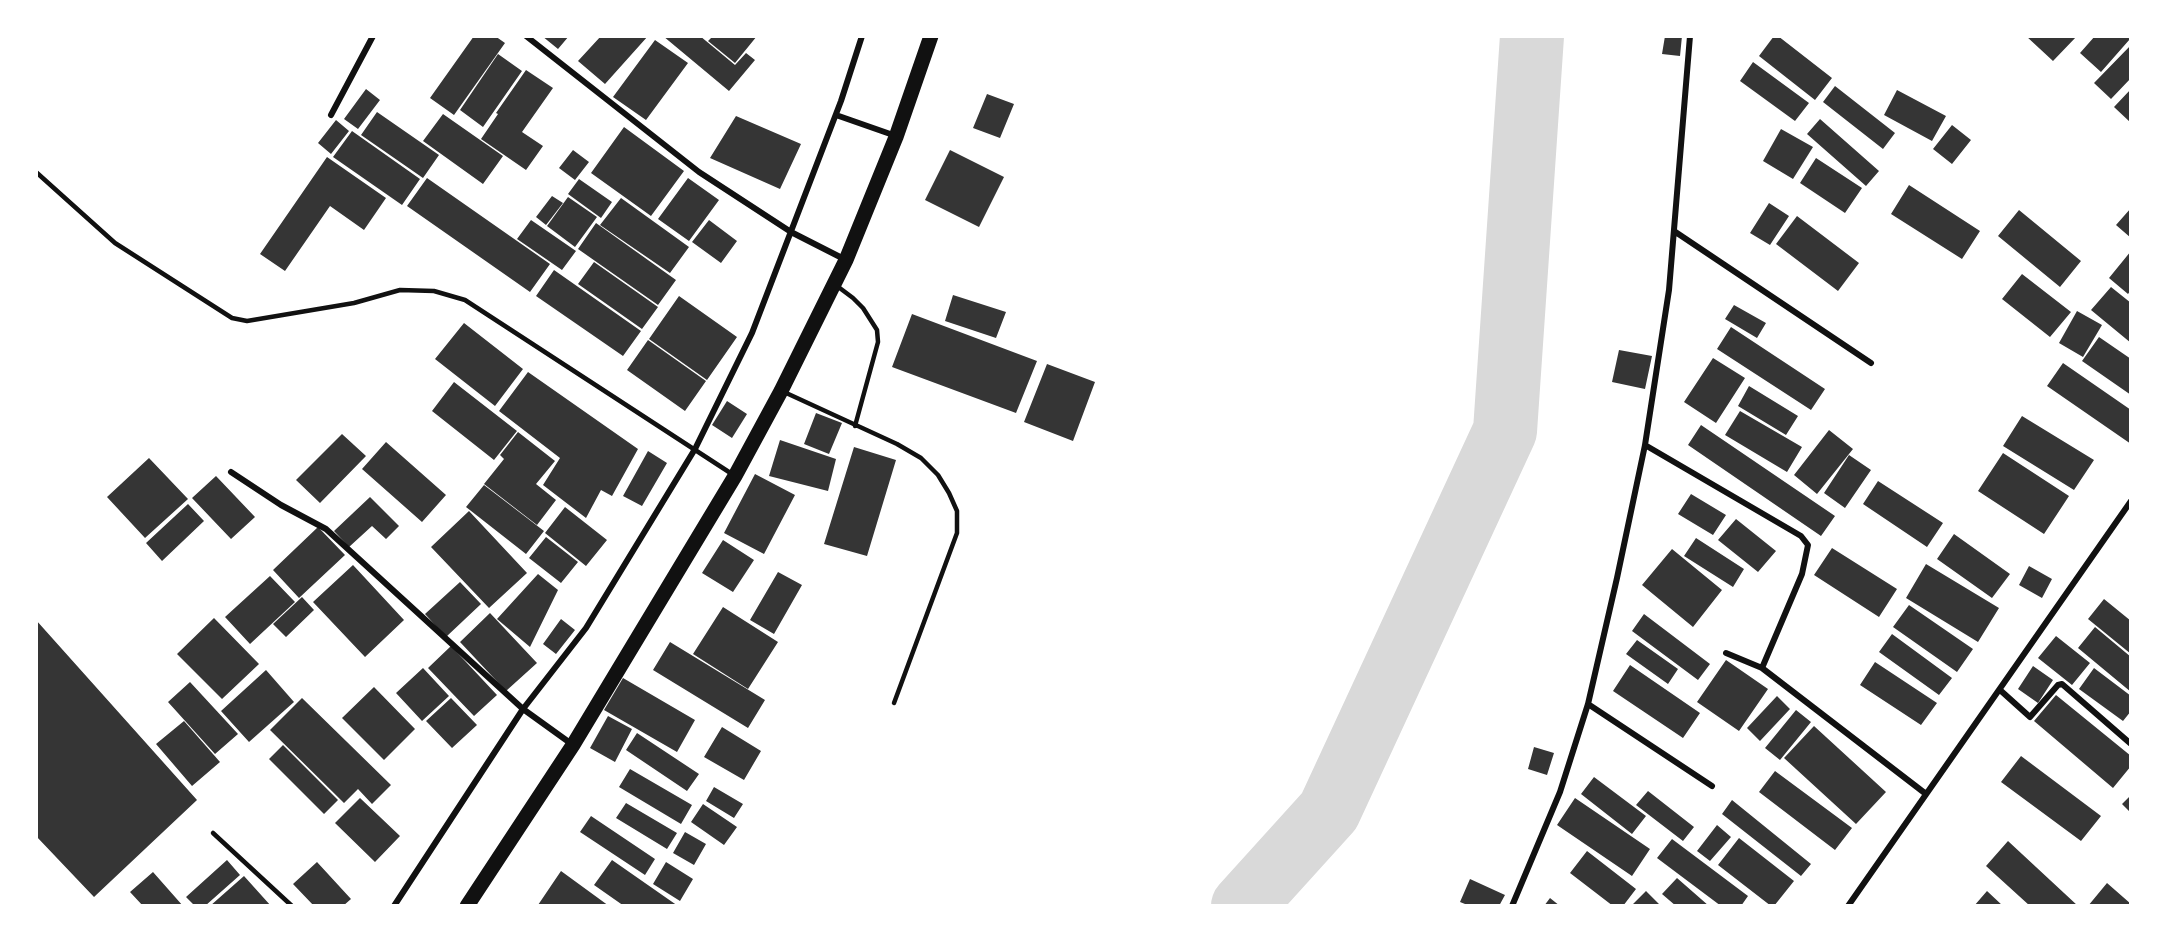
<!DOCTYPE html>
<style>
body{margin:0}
#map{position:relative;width:2167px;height:942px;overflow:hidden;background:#fff;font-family:"Asap Condensed",sans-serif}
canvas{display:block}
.frame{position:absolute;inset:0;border:38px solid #fff;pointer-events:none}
</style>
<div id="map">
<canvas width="2167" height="942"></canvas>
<div class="frame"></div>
</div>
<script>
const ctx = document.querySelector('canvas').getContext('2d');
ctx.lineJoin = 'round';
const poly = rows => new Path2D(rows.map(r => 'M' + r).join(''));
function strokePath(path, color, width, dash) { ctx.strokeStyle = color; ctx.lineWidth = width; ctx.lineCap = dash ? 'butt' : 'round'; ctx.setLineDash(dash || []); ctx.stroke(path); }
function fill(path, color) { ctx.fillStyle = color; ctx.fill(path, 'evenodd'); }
const river = poly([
 [1243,906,1329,811,1505,431,1532,36]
]);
const building = poly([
 [474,36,495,36,505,43,454,115,430,98],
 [542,36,569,36,558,49],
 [601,36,648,36,605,84,578,61],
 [663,36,700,36,735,65,746,53,755,60,729,91],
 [713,36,757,36,735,63,708,41],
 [1665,36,1682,36,1680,56,1662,54],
 [1774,36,1778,36,1832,78,1815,100,1759,56],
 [2026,36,2077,36,2053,61],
 [2095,36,2126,36,2130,39,2101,72,2080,53],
 [655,40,688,63,646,120,613,97],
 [2131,45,2131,78,2111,99,2094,83],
 [498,54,522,71,483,127,460,110],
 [1753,62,1809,103,1795,121,1740,81],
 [526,70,553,88,522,132,543,146,526,170,481,139,498,114,496,113],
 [1835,86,1895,133,1883,149,1823,102],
 [366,89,380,100,358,129,344,119],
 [2131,89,2131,123,2114,107],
 [1897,90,1946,116,1932,141,1884,115],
 [987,94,1014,104,1000,138,973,128],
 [377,112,439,155,423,178,361,135],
 [443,114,503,156,483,184,423,141],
 [736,116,801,144,780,189,710,158],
 [1820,119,1879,171,1866,186,1807,134],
 [336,120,349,131,331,154,318,143],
 [1952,125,1971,140,1952,164,1933,149],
 [624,127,684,171,651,216,591,173],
 [1781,129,1813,147,1793,179,1763,161],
 [352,131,420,179,402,205,333,157],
 [573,150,589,162,575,180,559,168],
 [950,150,1004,177,979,227,925,200],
 [327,157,386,198,364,230,330,206,285,271,260,254],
 [1816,158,1862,188,1845,213,1800,183],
 [427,178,550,264,530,292,407,206],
 [688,178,719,200,689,241,658,219],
 [579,179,612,202,601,218,568,194],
 [1909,185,1980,231,1962,259,1891,214],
 [552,196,563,203,546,225,536,217],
 [568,197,597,217,575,247,547,226],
 [621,198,689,247,670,273,600,225],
 [1769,203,1789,216,1770,245,1750,233],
 [2131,208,2131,238,2116,225],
 [2019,210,2081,261,2060,287,1998,236],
 [1797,216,1859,263,1838,291,1776,244],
 [531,220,576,251,562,270,517,239],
 [709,220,737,241,721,263,692,242],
 [596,223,676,280,658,305,578,249],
 [2131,251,2131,290,2128,294,2109,278],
 [594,262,658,307,642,329,578,284],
 [554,270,641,331,623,356,536,296],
 [2022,274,2071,312,2050,337,2002,299],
 [2111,287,2131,303,2131,343,2091,310],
 [953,295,1006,312,996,338,945,321],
 [679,296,737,337,707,380,649,339],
 [1734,305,1766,323,1757,338,1725,319],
 [2077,311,2102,325,2083,357,2059,343],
 [912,314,1037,361,1016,413,892,367],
 [464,323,523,369,495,406,435,359],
 [1731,327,1825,389,1811,410,1717,349],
 [2099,337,2131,359,2131,395,2082,361],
 [648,340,706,381,685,411,627,370],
 [1619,350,1652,356,1645,389,1612,382],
 [1713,358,1745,378,1716,423,1684,402],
 [2063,363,2131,410,2131,444,2047,386],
 [1047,364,1095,382,1073,441,1024,422],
 [528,372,638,449,612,496,601,490,586,518,543,485,560,458,499,411],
 [454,382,517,431,494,460,432,411],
 [1749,386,1798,416,1786,435,1738,406],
 [727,401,747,414,732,438,712,425],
 [1740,411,1802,447,1787,472,1725,435],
 [816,413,842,423,829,454,804,444],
 [2022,416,2094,460,2074,490,2003,446],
 [1701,425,1835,516,1821,536,1688,445],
 [1829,430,1853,449,1817,494,1794,475],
 [518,432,555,461,536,484,556,500,537,525,484,484,504,459,500,455],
 [342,434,366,456,320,503,296,480],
 [780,440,836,459,828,491,769,476],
 [386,442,446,495,422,522,362,469],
 [854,447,896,460,867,556,824,544],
 [648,451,667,463,642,506,623,496],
 [2003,453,2069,496,2044,534,1978,491],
 [1849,455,1871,470,1845,508,1824,493],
 [149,458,188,499,145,538,107,497],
 [755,474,795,495,764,554,724,533],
 [216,476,255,517,231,539,192,498],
 [1878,481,1943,523,1927,547,1863,504],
 [484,485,544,531,526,554,466,507],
 [1691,494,1726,515,1713,535,1678,514],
 [370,497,399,526,386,539,372,526,349,547,334,531],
 [188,504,204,521,162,561,146,543],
 [565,507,607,540,586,566,545,533],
 [469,511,527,573,489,608,431,547],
 [1736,519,1776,551,1758,572,1718,540],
 [318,527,345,555,299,598,273,570],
 [1954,534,2010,574,1992,598,1937,559],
 [546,537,578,562,561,583,529,558],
 [1696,538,1744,569,1733,587,1684,556],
 [723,540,754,560,733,592,702,573],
 [1832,548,1897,589,1879,617,1814,575],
 [1672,549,1722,590,1693,627,1642,585],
 [1926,564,1999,608,1978,642,1906,598],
 [353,565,404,620,365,657,313,602],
 [2029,566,2052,579,2042,598,2019,585],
 [778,572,802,585,774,634,750,620],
 [538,574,558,590,530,647,497,619],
 [270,576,295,602,250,644,225,617],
 [460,582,481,604,446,637,425,614],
 [302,597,314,610,286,637,273,624],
 [2104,599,2131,621,2131,654,2088,619],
 [1909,605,1973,649,1957,672,1893,627],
 [723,607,778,642,748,689,693,654],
 [490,613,537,663,506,691,460,642],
 [1644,614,1710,664,1698,680,1632,631],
 [214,618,259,664,222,699,177,654],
 [561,619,575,630,556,654,543,644],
 [36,620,197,800,94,897,36,836],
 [2095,627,2131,657,2131,692,2078,648],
 [1892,634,1952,678,1939,695,1879,652],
 [2056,636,2090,663,2072,685,2038,658],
 [1637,640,1678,669,1668,684,1626,654],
 [670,642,765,700,748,728,653,670],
 [451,646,497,695,474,716,428,668],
 [1726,660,1768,689,1739,731,1697,702],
 [1875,662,1937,703,1921,725,1860,685],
 [1630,665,1700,713,1683,738,1613,691],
 [2033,666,2053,680,2038,703,2018,689],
 [423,668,449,696,422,721,396,693],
 [2094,668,2131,696,2131,711,2123,721,2079,689],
 [266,670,294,702,249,742,221,711],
 [623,678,695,720,677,752,604,710],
 [190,682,238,734,215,754,168,702],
 [374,687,415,729,384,760,342,718],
 [2056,695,2131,756,2131,766,2113,788,2034,721],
 [1777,696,1790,709,1760,741,1747,728],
 [302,698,391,785,372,804,358,789,344,803,270,730],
 [451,698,477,725,452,748,426,721],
 [1796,710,1811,722,1780,760,1765,748],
 [608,716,632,729,615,762,590,748],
 [184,721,220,762,192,786,156,744],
 [1814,726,1886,792,1856,824,1784,758],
 [722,727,761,751,744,780,704,757],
 [637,733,699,774,687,791,626,750],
 [283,745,338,800,324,814,269,759],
 [1534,747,1554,753,1547,775,1528,769],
 [2021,756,2101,816,2081,841,2001,782],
 [630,769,692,805,681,824,619,787],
 [1775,771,1852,828,1835,850,1759,792],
 [1594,777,1646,816,1632,834,1581,794],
 [714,787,743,804,734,818,706,801],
 [1648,791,1694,827,1683,841,1636,805],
 [2131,795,2131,813,2122,804],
 [360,798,400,836,375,862,335,823],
 [1575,798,1650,849,1632,876,1557,825],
 [1732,800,1811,864,1801,876,1722,814],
 [626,803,677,833,667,849,616,818],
 [703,804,737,827,724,845,691,822],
 [591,816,655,859,645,875,580,832],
 [1717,825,1731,837,1710,861,1697,851],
 [685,832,706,844,694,865,673,853],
 [1739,838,1794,881,1774,906,1771,906,1718,865],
 [1672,839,1748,896,1741,906,1721,906,1657,858],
 [2008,841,2078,906,2030,906,1986,866],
 [1587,851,1636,889,1623,906,1613,906,1570,873],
 [227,860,240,875,205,906,195,906,186,897],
 [612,860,678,906,624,906,594,885],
 [317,862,351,899,343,906,314,906,293,884],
 [666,862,693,879,680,901,653,884],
 [561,871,609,906,539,906,538,905],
 [153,872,183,906,143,906,130,892],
 [244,876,271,906,210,906],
 [1677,878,1709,906,1676,906,1662,894],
 [1470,879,1505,895,1499,906,1470,906,1460,902],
 [2107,883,2131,904,2130,906,2088,906],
 [1646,891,1661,906,1631,906],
 [1987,891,2003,906,1974,906],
 [1550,898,1560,906,1544,906]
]);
const service = poly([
 [36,172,115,243,232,318,247,321,354,303,400,290,434,291,465,300,732,474],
 [837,286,853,298,863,308,877,330,878,342,855,426],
 [784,392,897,444,921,458,938,475,949,493,957,511,957,533,894,703],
 [213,833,292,906]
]);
const minor = poly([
 [526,36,699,172,791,232,846,260],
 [331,115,373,36],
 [836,115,896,136],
 [1674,231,1871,363],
 [1645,445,1801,536,1808,545,1802,574,1762,668],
 [231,472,281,505,326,529,523,709,573,745],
 [1726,653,1762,668,1926,794],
 [2000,690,2030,717,2058,685,2062,684,2131,744],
 [1588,704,1712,786],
 [394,906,523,709,586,628,695,449,752,333,841,101,862,36],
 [1512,906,1560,792,1588,704,1617,578,1645,445,1669,290,1690,36],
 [1848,906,2131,501]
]);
const primary = poly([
 [467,906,573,745,735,476,781,391,846,260,896,137,931,36]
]);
strokePath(river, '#d9d9d9', 64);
fill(building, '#353535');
strokePath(service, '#111', 4.5);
strokePath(minor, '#111', 6);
strokePath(primary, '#111', 15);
</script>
